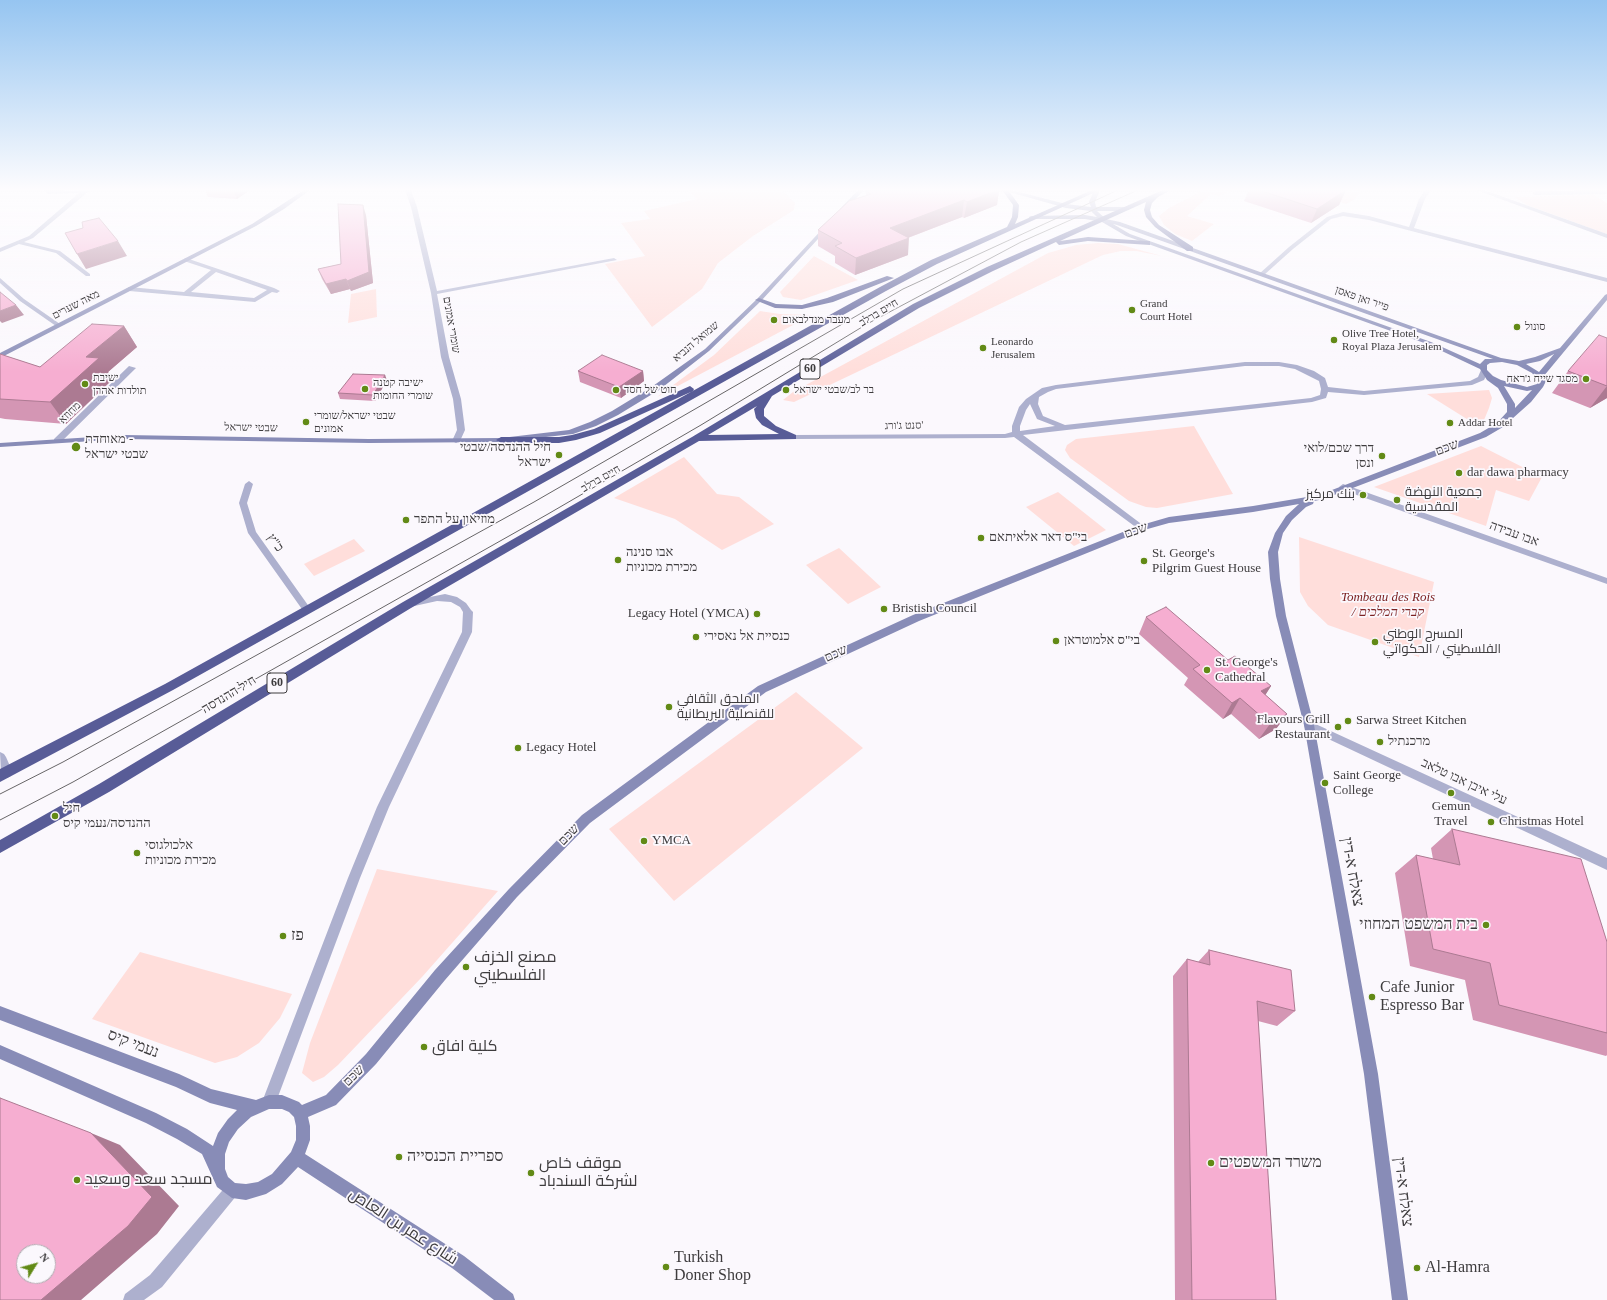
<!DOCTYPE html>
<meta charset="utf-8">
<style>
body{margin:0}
#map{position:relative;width:1607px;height:1300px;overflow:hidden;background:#fbf8fd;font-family:"Times New Roman",serif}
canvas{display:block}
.north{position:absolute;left:16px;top:1244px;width:40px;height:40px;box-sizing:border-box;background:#fbf8fd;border:1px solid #afadb1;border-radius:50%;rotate:53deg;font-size:11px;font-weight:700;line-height:16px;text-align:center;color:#3e3c3e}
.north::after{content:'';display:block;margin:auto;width:14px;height:18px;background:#628a16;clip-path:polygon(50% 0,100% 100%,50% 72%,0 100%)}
</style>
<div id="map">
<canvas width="1607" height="1300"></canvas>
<div class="north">N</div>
</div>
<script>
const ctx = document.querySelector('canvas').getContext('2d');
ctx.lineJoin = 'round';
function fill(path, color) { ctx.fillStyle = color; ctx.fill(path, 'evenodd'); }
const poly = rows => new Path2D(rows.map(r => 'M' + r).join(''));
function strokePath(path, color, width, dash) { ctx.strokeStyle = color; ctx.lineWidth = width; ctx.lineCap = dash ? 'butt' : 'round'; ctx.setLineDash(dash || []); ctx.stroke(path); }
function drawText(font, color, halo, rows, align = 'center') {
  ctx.font = font + ' "Times New Roman",Cairo,"Noto Sans Hebrew",serif'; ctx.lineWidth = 3.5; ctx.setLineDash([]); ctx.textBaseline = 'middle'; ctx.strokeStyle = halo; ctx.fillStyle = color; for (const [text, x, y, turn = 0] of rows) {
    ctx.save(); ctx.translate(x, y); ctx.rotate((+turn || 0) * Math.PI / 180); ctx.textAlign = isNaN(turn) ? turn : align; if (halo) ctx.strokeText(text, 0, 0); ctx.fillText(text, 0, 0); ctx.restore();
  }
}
const green = poly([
 [688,190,781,190,795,203,794,210,753,236,718,263,702,289,652,327,605,264,645,256,621,223,650,219,644,211,697,199],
 [1204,190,1233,190,1219,196,1211,194,1187,216,1214,224,1192,241,1175,234,1164,225,1159,216,1169,208],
 [1314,190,1360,190,1360,193,1355,199,1346,204,1308,192],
 [1594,195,1607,203,1607,234,1527,205,1515,197],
 [1098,243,1118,244,1162,256,1136,251,1121,251,1103,255,794,402,783,400,793,392,1048,253,1076,245],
 [814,256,858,280,801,300,783,297,780,292],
 [376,289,377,317,348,323,351,294],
 [760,311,780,314,812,315,657,397,714,355],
 [1489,390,1492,398,1489,408,1484,420,1478,426,1427,394],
 [1194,426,1233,494,1157,508,1146,507,1129,501,1070,458,1065,450,1067,445,1076,439],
 [1481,446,1542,477,1529,501,1496,490,1486,526,1374,487],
 [684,457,717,494,739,497,774,524,722,550,675,519,614,498],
 [1058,492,1106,530,1074,546,1026,507],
 [1299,537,1434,582,1419,657,1328,625,1308,606,1300,592],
 [354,539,365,551,314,576,304,564],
 [839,548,881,587,848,604,806,565],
 [796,692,863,748,674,901,609,829],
 [377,869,498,891,422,977,338,1065,324,1077,313,1082,302,1073,310,1043],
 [140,952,292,994,280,1018,259,1043,237,1057,215,1063,92,1019]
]);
const street = poly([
 [43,190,89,191,33,238,24,242,60,251,90,274,90,276,86,276,56,253,19,244,0,252,0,248,29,236,79,193,48,194,43,190],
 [405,190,411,190,417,207,437,291,614,258,617,260,437,294,449,357,461,399,465,430,460,441,456,443,452,441,457,430,453,399,441,357,431,293,411,207,405,190],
 [590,190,599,190,596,192,590,190],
 [1425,190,1431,190,1425,199,1414,228,1607,278,1607,282,1369,220,1343,216,1331,219,1293,249,1264,275,1259,274,1289,247,1327,217,1343,212,1369,216,1409,227,1419,199,1425,190],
 [1476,190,1484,190,1607,234,1607,238,1476,190],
 [1607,190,1607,194,1535,195,1532,193,1535,191,1607,190],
 [186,258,274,288,280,291,277,293,272,292,255,302,129,291,126,289,129,287,184,292,211,270,184,261,184,259,186,258],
 [216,272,267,290,254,298,191,292,216,272],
 [0,278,24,299,60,324,60,326,56,326,20,301,0,283,0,278],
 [1245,362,1279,362,1297,365,1314,371,1325,378,1328,387,1364,391,1470,381,1478,377,1481,370,1488,372,1484,380,1472,385,1364,395,1328,392,1326,398,1312,402,1023,435,1144,526,1145,528,1141,531,1014,437,1005,438,793,439,789,437,793,435,1005,434,1012,432,1012,426,1019,407,1026,399,1042,388,1056,385,1245,362],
 [1245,366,1279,366,1295,369,1319,381,1321,389,1320,395,1311,398,1065,425,1043,416,1038,404,1039,397,1048,392,1056,389,1245,366],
 [1030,404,1037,419,1055,426,1020,431,1020,426,1026,410,1030,404],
 [129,366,136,368,60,443,54,443,54,439,129,366],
 [249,481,253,484,247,503,256,532,310,608,312,610,310,612,304,612,248,533,239,503,245,484,249,481],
 [1343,484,1607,578,1607,584,1340,489,1339,487,1343,484],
 [445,594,457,597,466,603,471,610,473,612,472,632,389,807,360,878,276,1102,274,1107,269,1109,264,1107,262,1102,348,878,377,807,462,632,463,612,460,607,451,602,437,601,410,607,405,604,410,601,445,594],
 [1309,721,1607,858,1607,870,1305,728,1304,725,1305,722,1309,721],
 [0,752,4,754,6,757,13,773,11,776,7,778,3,776,1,773,0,752],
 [232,1182,237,1185,240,1190,237,1195,162,1287,144,1300,123,1300,125,1294,150,1275,227,1185,232,1182]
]);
const secondary = poly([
 [304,190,310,190,284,209,256,226,0,358,0,353,252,224,304,190],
 [858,190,864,190,844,211,840,211,840,209,858,190],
 [1002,190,1011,190,1066,204,1091,207,1089,202,1094,190,1100,190,1095,202,1096,207,1124,207,1127,209,1124,211,1097,211,1106,219,1120,222,1501,358,1519,361,1535,357,1560,348,1605,295,1607,294,1607,300,1543,377,1546,381,1543,387,1531,402,1503,427,1486,437,1324,499,1314,501,1313,504,1306,507,1292,520,1283,533,1278,552,1280,579,1286,616,1314,725,1378,1074,1408,1300,1392,1300,1364,1074,1304,725,1276,616,1270,579,1268,552,1275,533,1286,516,1299,504,1253,512,1169,523,1144,530,919,621,766,692,590,823,517,897,445,980,376,1064,336,1105,308,1117,310,1126,310,1140,305,1154,464,1256,513,1294,515,1300,494,1300,452,1268,298,1167,282,1184,266,1194,246,1200,232,1198,217,1187,202,1154,177,1139,146,1123,0,1059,0,1045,156,1113,187,1129,213,1146,218,1133,228,1119,237,1110,210,1103,176,1087,0,1020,0,1006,179,1074,211,1089,256,1100,269,1095,282,1095,299,1102,302,1105,326,1095,366,1054,435,970,509,889,582,815,758,686,913,615,1138,526,1169,517,1253,506,1319,495,1480,433,1497,423,1507,412,1507,404,1498,388,1487,380,1480,369,1427,344,1126,236,1102,222,1085,219,1029,219,1029,217,1031,216,1085,215,1097,217,1091,211,1066,208,1002,190],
 [1113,224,1117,225,1493,359,1485,359,1480,364,1431,342,1130,234,1113,224],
 [1554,354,1539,372,1526,364,1540,361,1554,354],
 [1502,362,1517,365,1532,373,1538,381,1537,384,1527,387,1501,380,1493,376,1487,370,1487,365,1490,363,1502,362],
 [1504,386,1527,391,1532,390,1515,408,1515,404,1504,386],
 [269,1109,282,1109,289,1112,294,1117,296,1126,296,1140,291,1152,272,1174,258,1182,246,1184,235,1183,228,1177,225,1169,225,1154,229,1142,238,1129,251,1117,269,1109],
 [827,224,830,226,829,227,761,301,709,351,659,390,618,415,596,426,573,434,501,442,369,443,124,439,0,447,0,443,124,435,369,439,501,438,569,430,590,422,612,411,653,386,705,349,757,299,827,224]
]);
const highway = poly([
 [1002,190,1008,190,1019,205,1018,217,1015,224,1092,190,1100,190,937,264,886,291,173,690,0,782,0,769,165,684,880,287,931,260,1007,227,1012,217,1013,205,1002,190],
 [1163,190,1171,190,1158,197,1152,203,1150,210,1152,217,1159,225,1193,247,1193,251,1187,251,1155,227,1146,217,1144,210,1146,202,1060,241,1088,237,1147,241,1150,241,1150,245,1088,241,1059,245,1056,242,993,271,919,308,772,396,764,409,764,416,776,426,796,435,796,439,699,441,411,608,109,792,0,853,0,840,99,784,403,602,692,437,913,304,987,267,1163,190],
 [757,406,754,409,756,418,762,425,779,434,708,435,757,406],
 [887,276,894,278,833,302,802,309,775,308,755,300,759,298,776,304,802,305,827,298,887,276],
 [690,386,694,389,693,391,600,433,576,440,559,443,501,443,496,440,501,437,559,437,572,435,594,429,690,386]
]);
const tram = poly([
 [0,794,63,762,534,502,903,289,1118,190],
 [0,820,73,782,548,514,701,425,867,324,1021,242,1138,190]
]);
const wall = poly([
 [205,190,250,190,237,199,208,197],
 [999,190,997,205,964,218,962,217,908,238,908,255,855,275,835,263,835,256,818,246,818,230,866,196,866,191],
 [1249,190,1346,190,1339,205,1311,223,1244,201],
 [366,215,373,283,351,291,350,289,331,294,322,279,318,269,341,264],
 [124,326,137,347,108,372,113,379,66,424,5,419,0,418,0,354,40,367],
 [1607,338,1607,398,1590,408,1552,393,1568,371],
 [578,371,643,371,644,381,621,398,580,382],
 [387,380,375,401,340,399,338,393],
 [1146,617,1228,660,1271,686,1265,695,1287,714,1276,729,1259,739,1231,714,1223,719,1184,685,1188,678,1139,634],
 [1452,829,1607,942,1607,1055,1606,1056,1473,1020,1465,980,1410,966,1395,873,1416,855,1433,859,1431,848],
 [1209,950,1295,1011,1277,1026,1258,1021,1276,1300,1175,1300,1173,976,1187,959,1198,962]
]);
const shadedWall = poly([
 [233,190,250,190,237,199],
 [997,190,999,190,997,205,964,218,967,202],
 [1346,190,1339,205,1311,223,1317,209],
 [964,200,962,217,889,245,890,228],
 [363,205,366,215,373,283,351,291,347,281],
 [909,238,908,255,855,275,856,258],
 [118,241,127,256,86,269,77,254],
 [346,279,350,289,331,294,326,284],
 [16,305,24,315,2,323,0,321,0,311],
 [124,326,137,347,108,372,113,379,66,424,50,402,86,357],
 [643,371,644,381,621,398,619,387],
 [385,375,387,380,375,401,373,395],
 [1607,386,1607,398,1590,408],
 [1271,686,1261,702,1261,691],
 [1240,698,1231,714,1223,719,1232,703],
 [1287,714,1276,729,1259,739,1270,724],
 [91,1133,120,1145,179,1206,157,1234,81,1300,41,1300]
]);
const building = poly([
 [869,190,997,190,967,202,964,200,890,228,909,238,856,258,835,246,842,243,818,230,849,201,871,194,866,191,869,190],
 [1259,190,1346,190,1317,209,1259,190],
 [338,204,363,205,369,272,347,281,346,279,326,284,318,269,341,264,338,204],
 [99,218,118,241,77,254,65,233,83,228,82,222,99,218],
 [0,292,16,305,0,311,0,292],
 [92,324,124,326,86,357,99,358,50,402,0,399,0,354,40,367,92,324],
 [1599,335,1607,338,1607,386,1568,371,1599,335],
 [602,355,643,371,619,387,578,371,602,355],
 [353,374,385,375,373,395,338,393,353,374],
 [1166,607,1228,660,1235,656,1271,686,1261,691,1287,714,1270,724,1240,698,1232,703,1193,669,1200,665,1146,617,1166,607],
 [1452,829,1581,859,1607,942,1607,1033,1499,1005,1490,963,1433,949,1416,855,1460,865,1452,829],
 [1209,950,1291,970,1295,1011,1257,1001,1276,1300,1192,1300,1187,959,1210,965,1209,950],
 [0,1098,91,1133,152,1197,128,1226,41,1300,0,1300,0,1098],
 [24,1252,48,1252,48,1276,24,1276,24,1252]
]);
const markers = [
 [1132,310,4,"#628a16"],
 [774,320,4,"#628a16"],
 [1517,327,4,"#628a16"],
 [1334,340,4,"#628a16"],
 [983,348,4,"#628a16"],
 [1586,379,4,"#628a16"],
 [85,384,4,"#628a16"],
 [365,389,4,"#628a16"],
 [616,390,4,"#628a16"],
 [786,390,4,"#628a16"],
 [306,422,4,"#628a16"],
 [1450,423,4,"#628a16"],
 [76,447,5,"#628a16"],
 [559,455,4,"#628a16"],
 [1382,456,4,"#628a16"],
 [1459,473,4,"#628a16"],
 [1363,495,4,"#628a16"],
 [1397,500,4,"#628a16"],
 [406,520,4,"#628a16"],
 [981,538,4,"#628a16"],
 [618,560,4,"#628a16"],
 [1144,561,4,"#628a16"],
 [884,609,4,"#628a16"],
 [757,614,4,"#628a16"],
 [696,637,4,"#628a16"],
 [1056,641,4,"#628a16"],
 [1375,642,4,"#628a16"],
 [1207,670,4,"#628a16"],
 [669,707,4,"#628a16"],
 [1348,721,4,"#628a16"],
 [1338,727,4,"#628a16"],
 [1380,742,4,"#628a16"],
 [518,748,4,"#628a16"],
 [1325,783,4,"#628a16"],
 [1451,793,4,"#628a16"],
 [55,816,4,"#628a16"],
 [1491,822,4,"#628a16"],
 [644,841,4,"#628a16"],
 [137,853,4,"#628a16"],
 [1486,925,4,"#628a16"],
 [283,936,4,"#628a16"],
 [466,967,4,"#628a16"],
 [1372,997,4,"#628a16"],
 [424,1047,4,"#628a16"],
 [399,1157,4,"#628a16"],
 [1211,1163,4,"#628a16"],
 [531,1173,4,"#628a16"],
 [77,1180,4,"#628a16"],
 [666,1267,4,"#628a16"],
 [1417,1268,4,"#628a16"]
];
const farStreetnames = [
 ["פייר ואן פאסן",1362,299,19],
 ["מאה שערים",76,305,-27],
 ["חיים ברלב",879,313,-31],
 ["שומרי אמונים",451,325,80],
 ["שמואל הנביא",696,342,-40],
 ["מחוזא",70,413,-44],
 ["סנט ג'ורג'",904,426,-1],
 ["שבטי ישראל",251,428,1],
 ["חיים ברלב",601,479,-30]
];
const farPoinames = [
 ["Grand",1140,304],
 ["Court Hotel",1140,317],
 ["מעבר מנדלבאום",782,320],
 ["סונול",1525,327],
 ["Olive Tree Hotel,",1342,334],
 ["Royal Plaza Jerusalem",1342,347],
 ["Leonardo",991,342],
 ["Jerusalem",991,355],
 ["ישיבת",93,378],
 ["תולדות אהרן",93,391],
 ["מסגד שייח ג'ראח",1578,379,"right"],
 ["ישיבה קטנה",373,383],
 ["שומרי החומות",373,396],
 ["חוט של חסד",624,390],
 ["בר לב/שבטי ישראל",794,390],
 ["שבטי ישראל/שומרי",314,416],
 ["אמונים",314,429],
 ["Addar Hotel",1458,423]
];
const shields = [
 [810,369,20],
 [277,683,20]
];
const shieldNames = [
 ["60",810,369],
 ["60",277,683]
];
const poiNames = [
 ["מאוחדת -",85,440],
 ["שבטי ישראל",85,455],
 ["חיל ההנדסה/שבטי",551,448,"right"],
 ["ישראל",551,463,"right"],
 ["דרך שכם/לואי",1374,449,"right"],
 ["ונסן",1374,464,"right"],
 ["dar dawa pharmacy",1467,473],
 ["جمعية النهضة",1405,493],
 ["المقدسية",1405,508],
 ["بنك مركيز",1355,495,"right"],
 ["מוזיאון על התפר",414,520],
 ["בי\"ס דאר אלאיתאם",989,538],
 ["אבו סנינה",626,553],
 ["מכירת מכוניות",626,568],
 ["St. George's",1152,554],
 ["Pilgrim Guest House",1152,569],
 ["Bristish Council",892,609],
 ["Legacy Hotel (YMCA)",749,614,"right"],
 ["المسرح الوطني",1383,635],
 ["الفلسطيني / الحكواتي",1383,650],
 ["כנסיית אל נאסירי",704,637],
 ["בי\"ס אלמוטראן",1064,641],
 ["St. George's",1215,663],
 ["Cathedral",1215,678],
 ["الملحق الثقافي",677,700],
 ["للقنصلية البريطانية",677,715],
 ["Flavours Grill",1330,720,"right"],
 ["Restaurant",1330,735,"right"],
 ["Sarwa Street Kitchen",1356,721],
 ["מרכנתיל",1388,742],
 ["Legacy Hotel",526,748],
 ["Saint George",1333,776],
 ["College",1333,791],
 ["Gemun",1451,807,"center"],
 ["Travel",1451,822,"center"],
 ["חיל",63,809],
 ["ההנדסה/נעמי קיס",63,824],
 ["Christmas Hotel",1499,822],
 ["YMCA",652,841],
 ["אלכולגוסי",145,846],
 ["מכירת מכוניות",145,861]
];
const streetNames = [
 ["שכם",1447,448,-21],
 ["שכם",1136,531,-20],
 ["אבו עבידה",1514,534,20],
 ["כ\"ץ",275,543,54],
 ["שכם",836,654,-25],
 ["חיל ההנדסה",229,695,-31],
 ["עלי איבן אבו טלאב",1464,782,25],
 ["שכם",569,835,-46],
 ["שכם",354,1076,-45]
];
const parkNames = [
 ["Tombeau des Rois",1388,598],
 ["/ קברי המלכים",1388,613]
];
const nearStreetnames = [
 ["צאלח א-דין",1352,872,80],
 ["נעמי קיס",133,1044,21],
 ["צאלח א-דין",1403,1192,83],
 ["شارع عمر بن العاص",403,1227,33]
];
const nearPoinames = [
 ["בית המשפט המחוזי",1478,925,"right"],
 ["פז",291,936],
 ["مصنع الخزف",474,958],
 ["الفلسطيني",474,976],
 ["Cafe Junior",1380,988],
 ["Espresso Bar",1380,1006],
 ["كلية افاق",432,1047],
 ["ספריית הכנסייה",407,1157],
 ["משרד המשפטים",1219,1163],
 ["موقف خاص",539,1164],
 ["لشركة السندباد",539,1182],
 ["مسجد سعد وسعيد",85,1180],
 ["Turkish",674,1258],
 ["Doner Shop",674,1276],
 ["Al-Hamra",1425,1268]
];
fill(green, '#ffdedb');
fill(street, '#adb0ce');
fill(secondary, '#888cb7');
fill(highway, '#585c97');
strokePath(tram, '#676567', 1);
fill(wall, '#d496b4');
fill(shadedWall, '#ac7a92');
fill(building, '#f6aed1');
strokePath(building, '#ac7a92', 1);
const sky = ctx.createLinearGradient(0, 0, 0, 372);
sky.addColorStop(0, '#96c5f1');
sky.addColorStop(0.51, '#fdfcfe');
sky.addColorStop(1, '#fdfcfe00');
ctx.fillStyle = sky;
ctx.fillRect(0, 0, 1607, 372);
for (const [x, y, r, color] of markers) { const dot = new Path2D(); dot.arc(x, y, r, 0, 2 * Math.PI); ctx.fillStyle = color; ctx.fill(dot); strokePath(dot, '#fbf8fd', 1.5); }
drawText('11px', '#3e3c3e', '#fbf8fd', farStreetnames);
drawText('11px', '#3e3c3e', '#fbf8fd', farPoinames, 'left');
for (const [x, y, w] of shields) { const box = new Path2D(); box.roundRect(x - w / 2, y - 10, w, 20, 3); ctx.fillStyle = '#fbf8fd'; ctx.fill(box); strokePath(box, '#3e3c3e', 1); }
drawText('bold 12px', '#3e3c3e', null, shieldNames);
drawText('13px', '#3e3c3e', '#fbf8fd', poiNames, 'left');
drawText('13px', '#3e3c3e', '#fbf8fd', streetNames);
drawText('italic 13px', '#7d2324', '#fbf8fd', parkNames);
drawText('16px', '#3e3c3e', '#fbf8fd', nearStreetnames);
drawText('16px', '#3e3c3e', '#fbf8fd', nearPoinames, 'left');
</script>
